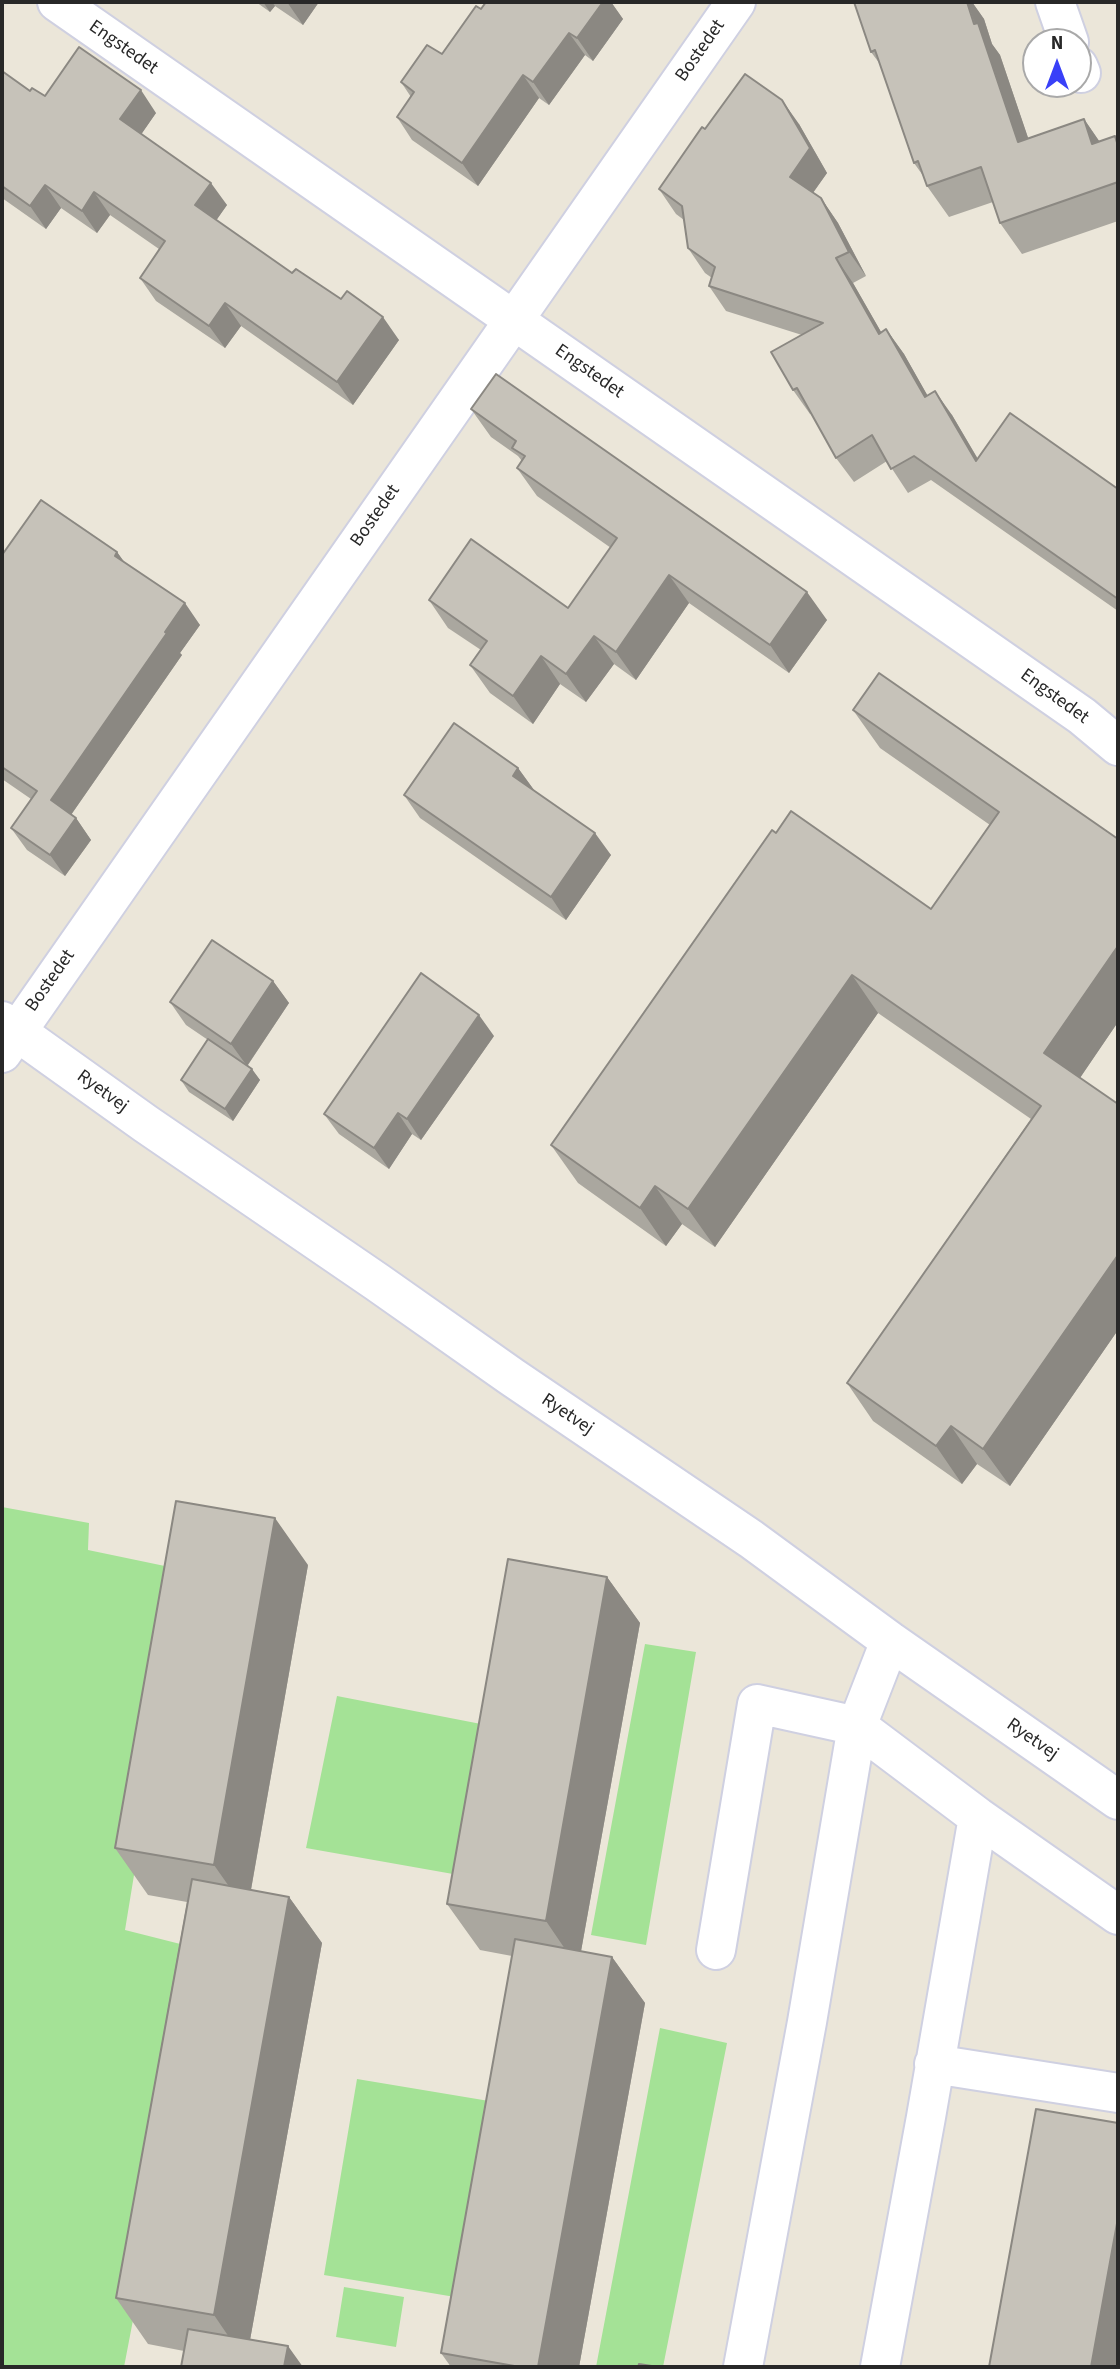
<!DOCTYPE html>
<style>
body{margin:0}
#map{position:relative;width:1120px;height:2369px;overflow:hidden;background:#ebe6d9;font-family:"Source Sans 3",sans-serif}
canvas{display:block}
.frame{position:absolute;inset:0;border:4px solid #282828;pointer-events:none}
.north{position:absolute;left:1022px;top:28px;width:70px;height:70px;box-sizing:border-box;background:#fff;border:2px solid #a9a9a9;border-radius:50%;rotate:0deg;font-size:19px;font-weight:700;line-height:28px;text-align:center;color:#282828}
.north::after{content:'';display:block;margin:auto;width:24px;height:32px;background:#3940f8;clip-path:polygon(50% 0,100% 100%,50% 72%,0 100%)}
</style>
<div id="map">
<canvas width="1120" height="2369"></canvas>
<div class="frame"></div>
<div class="north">N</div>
</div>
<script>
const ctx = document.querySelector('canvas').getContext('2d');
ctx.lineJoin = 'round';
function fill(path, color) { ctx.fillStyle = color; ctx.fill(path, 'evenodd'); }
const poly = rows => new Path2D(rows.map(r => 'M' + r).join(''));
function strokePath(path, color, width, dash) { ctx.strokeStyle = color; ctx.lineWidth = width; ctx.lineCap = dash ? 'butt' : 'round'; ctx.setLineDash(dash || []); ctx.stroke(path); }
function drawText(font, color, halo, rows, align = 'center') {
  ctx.font = font + ' "Source Sans 3",sans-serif'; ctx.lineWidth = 7; ctx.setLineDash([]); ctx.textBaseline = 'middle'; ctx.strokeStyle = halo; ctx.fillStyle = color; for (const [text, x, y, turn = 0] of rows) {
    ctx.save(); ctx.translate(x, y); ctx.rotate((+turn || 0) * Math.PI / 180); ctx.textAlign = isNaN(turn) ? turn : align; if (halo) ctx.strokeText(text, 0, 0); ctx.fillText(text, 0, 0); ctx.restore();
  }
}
const green = poly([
 [2,1507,89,1523,88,1550,184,1570,125,1930,204,1950,124,2367,2,2367],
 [645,1644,696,1652,646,1945,591,1935],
 [337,1696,481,1724,453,1874,306,1848],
 [660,2028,727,2043,663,2367,596,2367],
 [357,2079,489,2101,455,2297,324,2275],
 [344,2287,404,2297,396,2347,336,2337]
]);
const minor = poly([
 [57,2,1082,716,1118,746],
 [1055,2,1069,42],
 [1078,66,1081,73],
 [2,1021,146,1124,377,1282,512,1377,751,1539,890,1641,1118,1800],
 [2,1053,736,2],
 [716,1950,757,1704,857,1726,978,1817,1118,1915],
 [934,2064,1118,2093],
 [743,2367,807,2022,857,1726,890,1641],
 [880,2367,926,2117,978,1817]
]);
const wall = poly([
 [256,2,319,2,303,25,275,6,270,12],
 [486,2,611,2,623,19,593,61,585,55,549,105,539,98,478,186,412,140,397,117,411,97,401,82,442,54],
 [854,2,972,2,984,19,992,44,1000,55,1028,138,1084,119,1099,141,1115,136,1118,141,1118,221,1022,254,1000,223,993,202,949,217,927,186,924,177,914,163,880,64,871,52],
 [2,71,30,91,45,96,156,113,141,134,227,205,216,220,292,273,399,340,353,405,241,326,225,348,156,301,140,278,159,249,110,215,97,233,61,208,46,229,2,198],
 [799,124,827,173,813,193,821,198,838,223,866,276,853,283,881,332,886,329,904,354,927,395,952,415,978,459,1118,489,1118,611,931,480,908,493,887,461,854,482,836,458,812,413,810,414,793,390,802,335,726,311,709,286,712,278,705,273,688,248,684,220,676,214,659,189,705,129],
 [471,409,827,620,789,673,689,603,636,680,614,664,586,702,560,684,533,724,490,693,470,665,481,650,448,628,429,600,568,608,611,548,537,496,517,468,522,461,518,456,491,437],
 [117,552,124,562,200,625,180,653,182,655,71,815,76,818,91,840,65,876,27,850,11,828,31,799,2,779,2,555],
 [853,710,1118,839,1118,1022,1080,1078,1118,1104,1118,1330,1010,1486,977,1464,962,1484,873,1421,847,1383,1031,1119,878,1013,715,1247,682,1224,666,1246,578,1183,551,1145,776,833,931,909,990,825,880,748],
 [518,768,534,790,611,855,566,920,420,818,404,795],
 [273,981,289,1003,248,1065,260,1080,233,1121,189,1092,181,1080,208,1040,186,1025,170,1002],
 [494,1036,421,1140,412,1134,389,1169,339,1134,324,1114],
 [308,1565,251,1890,289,1897,322,1943,250,2340,184,2351,148,2344,116,2298,187,1902,148,1895,115,1848],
 [607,1577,640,1623,581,1951,612,1957,645,2003,579,2367,451,2367,441,2353,512,1956,480,1950,447,1904]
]);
const shadedWall = poly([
 [263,2,272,2,275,6,270,12],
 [287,2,319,2,303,25],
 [602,2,611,2,623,19,593,61,577,38],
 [967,2,972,2,984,19,992,44,1000,55,1040,173,1018,142],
 [569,33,585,55,549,105,533,82],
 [523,75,539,98,478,186,462,163],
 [141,90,156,113,136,142,120,119],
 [782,100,799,124,827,173,807,201,790,177],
 [1084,119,1106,151,1092,144],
 [211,183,227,205,211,228,195,205],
 [45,185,61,208,46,229,30,206],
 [94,192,110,215,97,233,82,211],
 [821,198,838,223,866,276,849,252],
 [836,258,853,283,896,358,879,334],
 [225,303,241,326,225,348,209,326],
 [383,317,399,340,353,405,337,382],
 [886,329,904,354,942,421,925,397],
 [935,391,952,415,993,485,976,461],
 [117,552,133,574,115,556],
 [669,575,689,603,636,680,616,652],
 [807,592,827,620,789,673,770,645],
 [185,603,200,625,180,653,182,655,66,822,51,800],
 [594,636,614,664,586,702,566,674],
 [541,656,560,684,533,724,513,696],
 [518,768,534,790,513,776],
 [76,818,91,840,65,876,50,855],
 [595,833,611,855,566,920,551,897],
 [1118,946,1118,1022,1071,1091,1044,1053],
 [852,975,878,1013,715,1247,688,1209],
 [273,981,289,1003,247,1066,231,1044],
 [479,1015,494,1036,421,1140,407,1119],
 [252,1069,260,1080,233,1121,225,1109],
 [398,1113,412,1134,389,1169,374,1148],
 [655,1186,682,1224,666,1246,640,1208],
 [1118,1255,1118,1330,1010,1486,983,1449],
 [951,1426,977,1464,962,1484,936,1446],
 [275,1518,308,1565,247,1912,214,1865],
 [607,1577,640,1623,578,1968,546,1921],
 [289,1897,322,1943,246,2362,214,2315],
 [612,1957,645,2003,579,2367,538,2367],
 [1118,2218,1118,2367,1091,2367],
 [288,2346,303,2367,284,2367]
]);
const building = poly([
 [486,2,603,2,577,38,569,33,533,82,523,75,462,163,397,117,414,92,401,82,427,45,442,54,476,6,481,9,486,2],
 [854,2,967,2,974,24,978,23,1018,142,1084,119,1092,144,1115,136,1118,146,1118,182,1000,223,981,167,927,186,918,161,914,163,875,50,871,52,854,2],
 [79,47,141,90,120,119,211,183,195,205,292,273,296,269,341,299,347,291,383,317,337,382,225,303,209,326,140,278,165,241,94,192,82,211,45,185,30,206,2,186,2,71,30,91,32,88,45,96,79,47],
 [745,74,782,100,810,148,790,177,821,198,849,252,836,258,879,334,886,329,925,397,935,391,976,461,1010,413,1118,489,1118,599,914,456,891,469,872,435,836,458,797,388,793,390,771,352,823,323,709,286,715,267,688,248,682,206,659,189,702,127,705,129,745,74],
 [496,374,807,592,770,645,669,575,616,652,594,636,566,674,541,656,513,696,470,665,487,641,429,600,471,539,568,608,617,538,517,468,525,456,512,448,516,441,471,409,496,374],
 [41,500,117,552,115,556,185,603,165,632,167,633,51,800,76,818,50,855,11,828,37,791,2,767,2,555,41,500],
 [879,673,1118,839,1118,946,1044,1053,1118,1104,1118,1255,983,1449,951,1426,936,1446,847,1383,1041,1106,852,975,688,1209,655,1186,640,1208,551,1145,772,830,776,833,791,811,931,909,999,812,853,710,879,673],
 [454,723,518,768,513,776,595,833,551,897,404,795,454,723],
 [212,940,273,981,231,1044,170,1002,212,940],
 [421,973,479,1015,407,1119,398,1113,374,1148,324,1114,421,973],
 [208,1039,252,1069,225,1109,181,1080,208,1039],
 [176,1501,275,1518,214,1865,115,1848,176,1501],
 [508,1559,607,1577,546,1921,447,1904,508,1559],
 [192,1879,289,1897,214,2315,116,2298,192,1879],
 [515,1939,612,1957,538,2367,520,2367,441,2353,515,1939],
 [1036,2109,1118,2123,1118,2218,1091,2367,989,2367,1036,2109],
 [188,2329,288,2346,284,2367,181,2367,188,2329],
 [639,2364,658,2367,638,2367,639,2364]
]);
const streetNames = [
 ["Engstedet",123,48,35],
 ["Bostedet",701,51,-55],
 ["Engstedet",589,372,35],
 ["Bostedet",376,516,-55],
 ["Engstedet",1054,697,36],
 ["Bostedet",51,981,-55],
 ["Ryetvej",102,1092,36],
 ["Ryetvej",567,1415,34],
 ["Ryetvej",1032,1740,35]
];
fill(green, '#a4e296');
strokePath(minor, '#cfd0e1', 42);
strokePath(minor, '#fff', 38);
fill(wall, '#aaa79f');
fill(shadedWall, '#8b8882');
fill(building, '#c6c2b9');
strokePath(building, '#8b8882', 2);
drawText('19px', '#282828', '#fff', streetNames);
</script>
